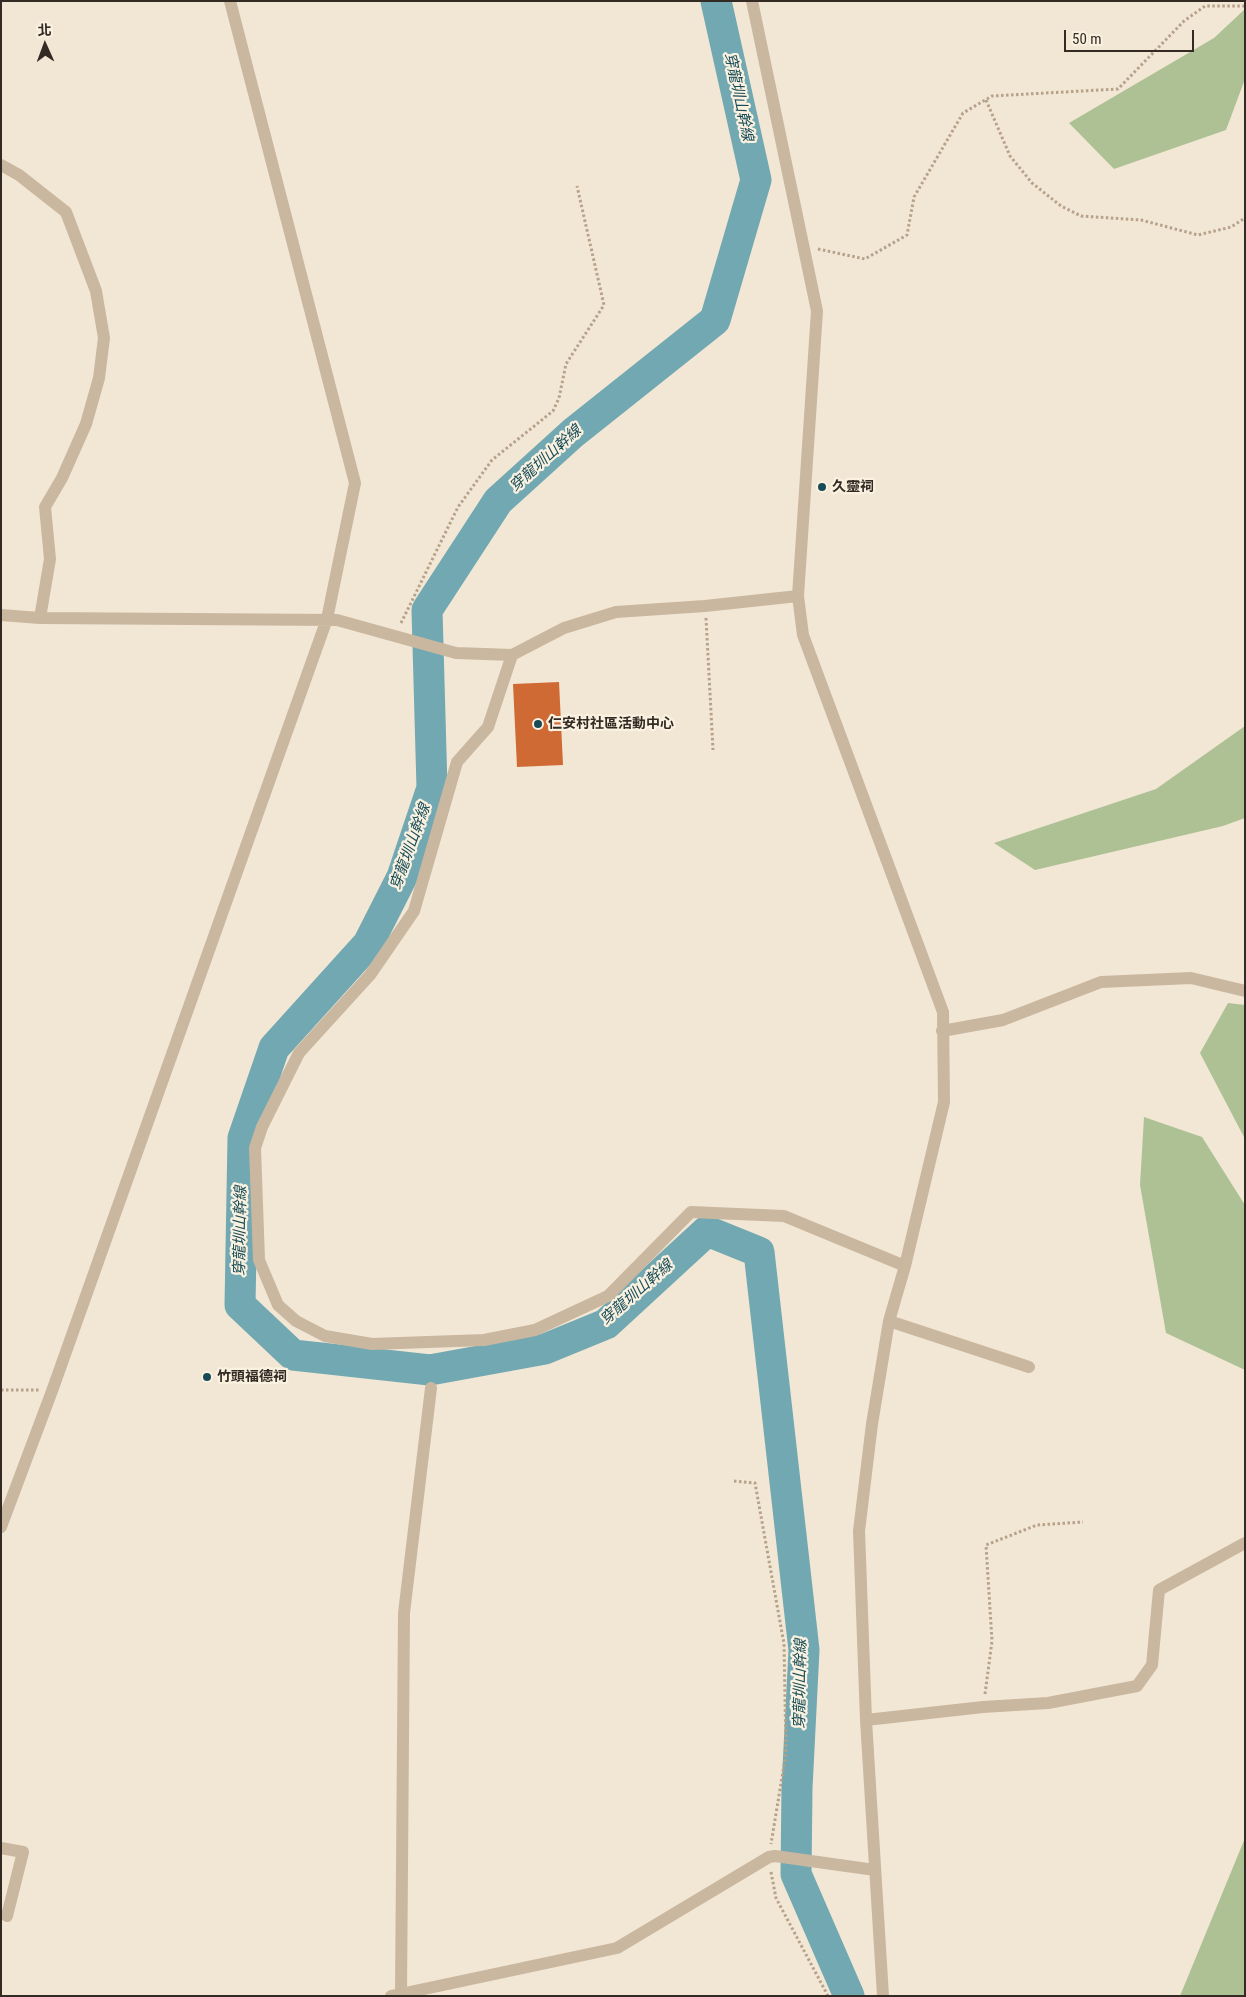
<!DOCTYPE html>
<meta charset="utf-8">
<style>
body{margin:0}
#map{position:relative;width:1246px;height:1997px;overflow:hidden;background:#f2e7d4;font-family:"Roboto Condensed","Noto Sans TC",sans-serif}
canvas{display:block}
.frame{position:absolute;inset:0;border:2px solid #332a24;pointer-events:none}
.north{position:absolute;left:20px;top:20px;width:50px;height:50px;-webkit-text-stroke:4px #faf1e0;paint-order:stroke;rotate:358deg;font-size:14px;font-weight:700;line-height:20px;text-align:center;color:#332a24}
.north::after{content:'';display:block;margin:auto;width:18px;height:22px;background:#332a24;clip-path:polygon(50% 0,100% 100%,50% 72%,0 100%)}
.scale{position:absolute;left:1064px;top:30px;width:130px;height:22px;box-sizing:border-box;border:2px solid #332a24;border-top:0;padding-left:6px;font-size:15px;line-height:18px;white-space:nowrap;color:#332a24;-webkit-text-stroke:4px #faf1e0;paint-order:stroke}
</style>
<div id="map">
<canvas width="1246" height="1997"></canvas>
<div class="frame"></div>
<div class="north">北</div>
<div class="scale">50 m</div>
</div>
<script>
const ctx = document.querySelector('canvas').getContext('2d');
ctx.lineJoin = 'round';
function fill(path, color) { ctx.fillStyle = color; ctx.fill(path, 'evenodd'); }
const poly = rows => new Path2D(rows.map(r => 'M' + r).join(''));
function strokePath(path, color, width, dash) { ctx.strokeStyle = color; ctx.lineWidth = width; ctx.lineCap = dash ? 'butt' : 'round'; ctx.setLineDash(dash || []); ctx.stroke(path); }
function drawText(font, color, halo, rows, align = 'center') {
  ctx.font = font + ' "Roboto Condensed","Noto Sans TC",sans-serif'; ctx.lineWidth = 4.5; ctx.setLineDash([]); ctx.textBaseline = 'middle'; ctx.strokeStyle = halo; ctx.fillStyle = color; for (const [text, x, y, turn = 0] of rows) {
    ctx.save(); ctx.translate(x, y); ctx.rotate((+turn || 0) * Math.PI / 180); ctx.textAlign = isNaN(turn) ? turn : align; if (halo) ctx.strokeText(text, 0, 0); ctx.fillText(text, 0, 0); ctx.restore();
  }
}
const green = poly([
 [1245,9,1245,79,1226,130,1114,169,1069,123,1214,38],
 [1245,726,1245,818,1223,826,1035,870,994,843,1156,789],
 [1228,1003,1245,1005,1245,1139,1200,1053],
 [1144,1117,1202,1137,1245,1205,1245,1370,1166,1333,1140,1185],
 [1245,1838,1245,1996,1180,1996]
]);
const river = poly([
 [716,1,756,180,715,320,573,433,498,501,427,610,432,788,402,877,368,944,274,1048,243,1138,240,1305,293,1355,430,1370,545,1349,606,1324,707,1231,759,1252,804,1650,797,1788,796,1874,849,1996]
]);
const building = poly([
 [559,682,563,765,517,767,513,684]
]);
const path = poly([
 [986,100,1010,156,1032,183,1061,206,1081,216,1141,220,1198,235,1231,227,1245,218],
 [818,249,865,259,907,235,914,197,963,113,992,96,1118,89,1184,21,1205,6,1245,6],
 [706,618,713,750],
 [401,623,458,507,492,460,553,411,559,398,566,364,604,305,577,186],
 [1,1390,39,1390],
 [734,1481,755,1483,784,1644,786,1753,771,1844],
 [985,1694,992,1641,986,1545,1037,1525,1083,1522],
 [771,1872,776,1898,828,1996]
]);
const minor = poly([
 [752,1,817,311,798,596,803,635,943,1012,944,1102,905,1266,889,1321,872,1424,859,1531,866,1720,883,1996],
 [1,165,19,175,66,212,96,291,104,338,99,378,86,424,62,478,45,507,50,559,40,618],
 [1,615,40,618,337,620,456,653,512,655,564,628,616,612,705,606,798,596],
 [512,655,488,727,457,762,414,911,370,975,299,1053,262,1127,255,1148,259,1260,278,1305,296,1321,325,1336,372,1344,484,1340,535,1330,608,1296,691,1212,784,1216,905,1266],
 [942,1031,1003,1020,1101,982,1191,978,1245,991],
 [889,1321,1029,1367],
 [1,1527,52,1391,327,619,355,483,230,1],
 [866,1720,983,1707,1048,1703,1137,1686,1152,1665,1159,1590,1245,1543],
 [1,1848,23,1852,7,1916],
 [391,1996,617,1948,769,1857,775,1856,875,1870],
 [402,1996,401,1993,404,1613,431,1388]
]);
const markers = [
 [822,487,5,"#174c57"],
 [538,724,5,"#174c57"],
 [207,1377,5,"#174c57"]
];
const poiNames = [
 ["久靈祠",832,487],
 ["仁安村社區活動中心",548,724],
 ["竹頭福德祠",217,1377]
];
const waterNames = [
 ["穿龍圳山幹線",738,97,78],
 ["穿龍圳山幹線",546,459,-42],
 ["穿龍圳山幹線",411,847,-70],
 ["穿龍圳山幹線",241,1231,-89],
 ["穿龍圳山幹線",637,1293,-41],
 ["穿龍圳山幹線",801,1684,-89]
];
fill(green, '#adc194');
strokePath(river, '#71a8b1', 31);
fill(building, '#cf6a35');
strokePath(path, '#b6a18a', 3, [2.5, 2.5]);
strokePath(minor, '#cab7a0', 12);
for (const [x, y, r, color] of markers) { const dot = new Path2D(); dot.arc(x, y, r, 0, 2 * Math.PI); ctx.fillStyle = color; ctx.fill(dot); strokePath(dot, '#faf1e0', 2); }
drawText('bold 14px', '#332a24', '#faf1e0', poiNames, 'left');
drawText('italic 15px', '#174c57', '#faf1e0', waterNames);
</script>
